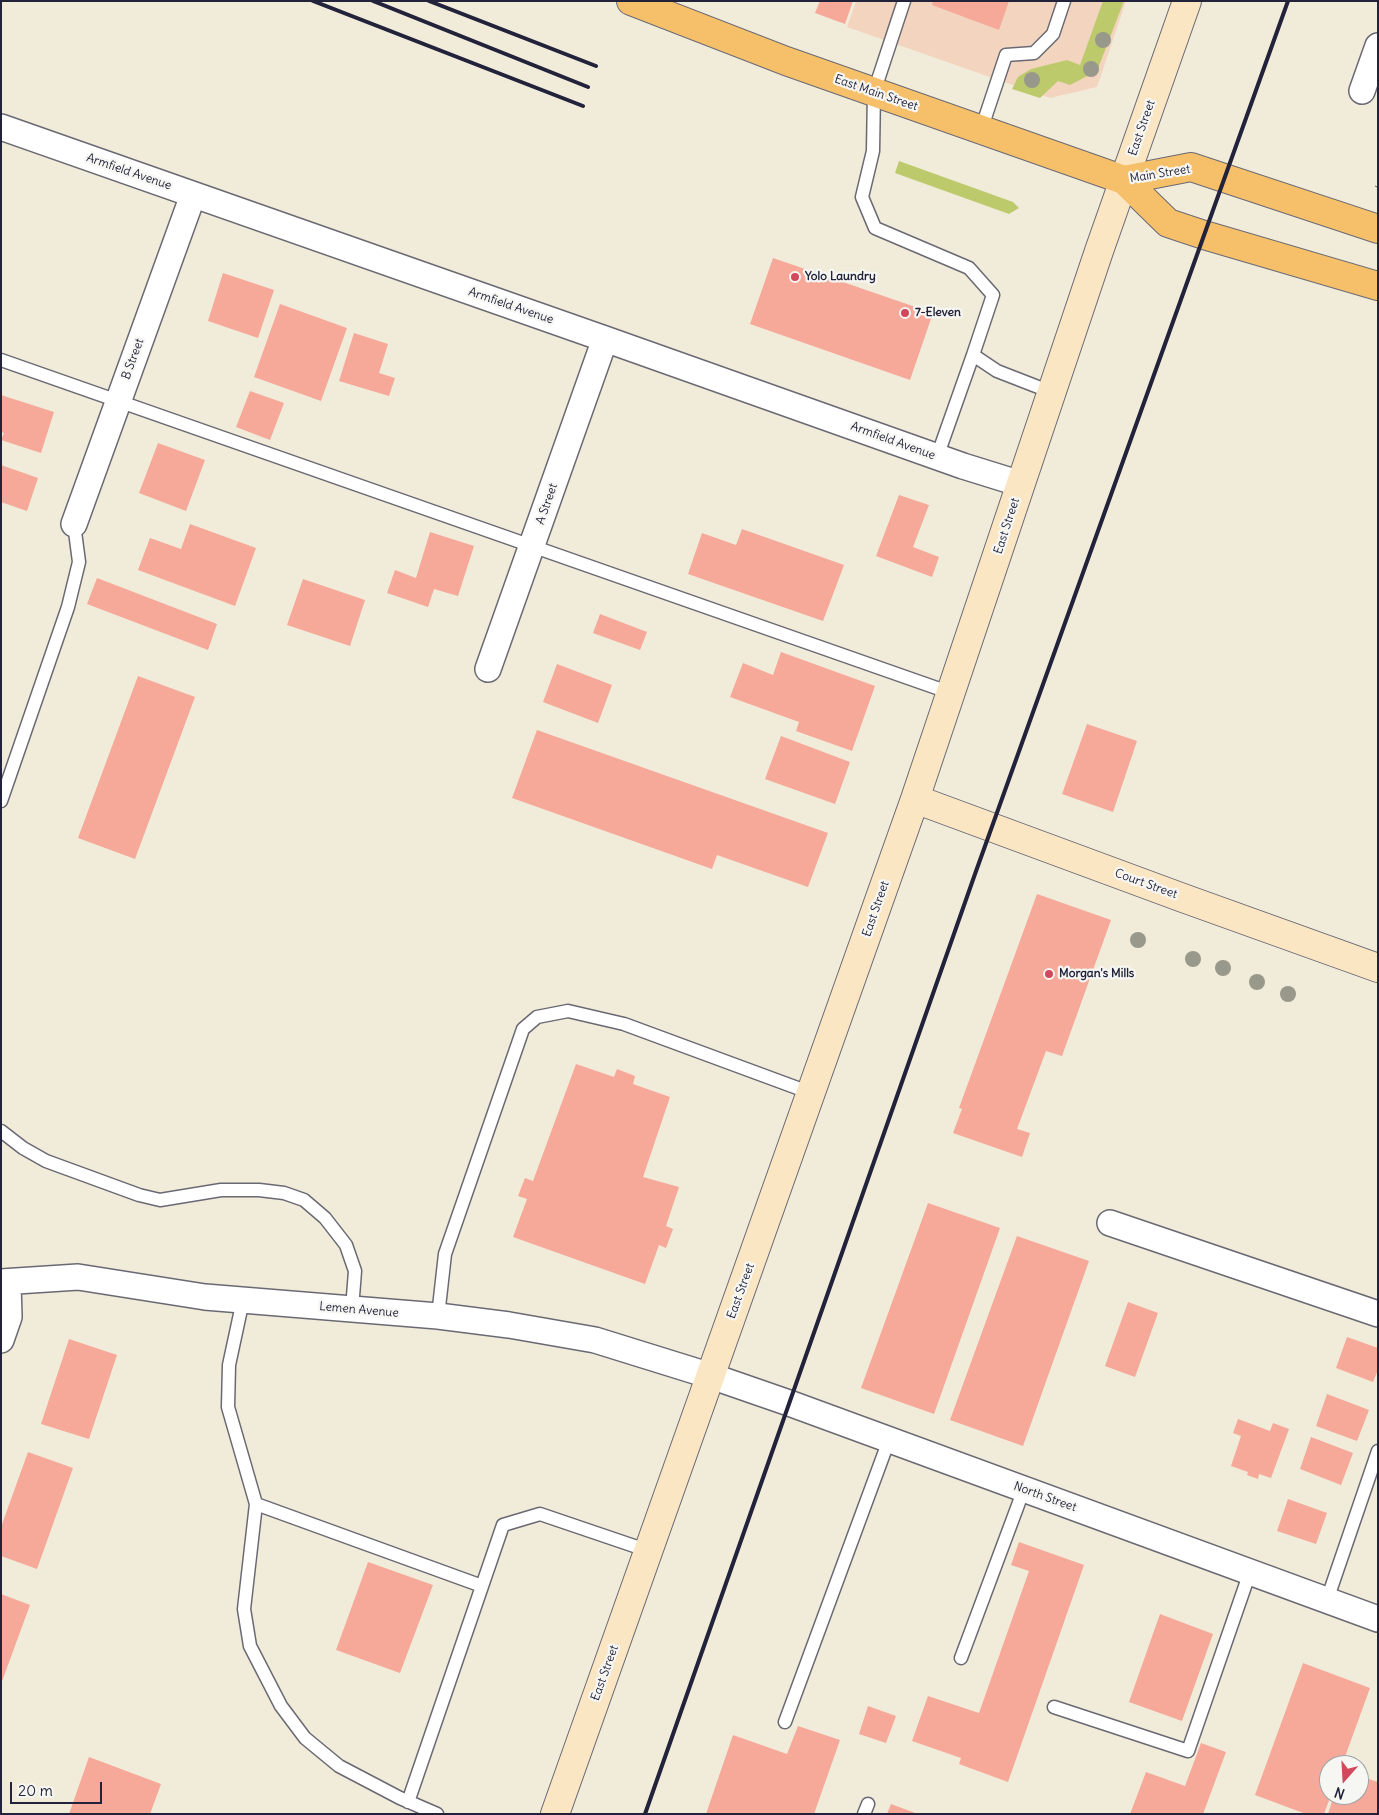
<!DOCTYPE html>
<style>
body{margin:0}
#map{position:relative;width:1379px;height:1815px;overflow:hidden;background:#f1ecda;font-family:Delius,sans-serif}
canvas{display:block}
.frame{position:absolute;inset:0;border:2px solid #22223b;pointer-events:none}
.north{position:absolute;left:1319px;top:1755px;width:50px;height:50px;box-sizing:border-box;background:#f6f6f2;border:1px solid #a1a1a9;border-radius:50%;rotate:199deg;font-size:14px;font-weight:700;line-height:20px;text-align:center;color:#22223b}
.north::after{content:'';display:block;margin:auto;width:18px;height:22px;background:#d1495b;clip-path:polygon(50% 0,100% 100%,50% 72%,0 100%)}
.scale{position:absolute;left:10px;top:1782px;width:92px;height:22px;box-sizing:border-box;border:2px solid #22223b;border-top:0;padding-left:6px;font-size:15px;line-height:18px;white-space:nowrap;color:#22223b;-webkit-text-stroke:4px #f6f6f2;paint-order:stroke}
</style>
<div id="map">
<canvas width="1379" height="1815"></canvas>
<div class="frame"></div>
<div class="north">N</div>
<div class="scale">20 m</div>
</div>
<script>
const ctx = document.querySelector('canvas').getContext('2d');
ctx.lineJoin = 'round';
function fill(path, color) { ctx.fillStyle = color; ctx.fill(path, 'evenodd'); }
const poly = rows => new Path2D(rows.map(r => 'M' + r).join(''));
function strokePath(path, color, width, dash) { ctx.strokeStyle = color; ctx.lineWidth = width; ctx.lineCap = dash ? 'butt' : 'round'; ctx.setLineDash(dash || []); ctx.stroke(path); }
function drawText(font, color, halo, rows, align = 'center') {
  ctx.font = font + ' Delius,sans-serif'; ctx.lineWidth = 4.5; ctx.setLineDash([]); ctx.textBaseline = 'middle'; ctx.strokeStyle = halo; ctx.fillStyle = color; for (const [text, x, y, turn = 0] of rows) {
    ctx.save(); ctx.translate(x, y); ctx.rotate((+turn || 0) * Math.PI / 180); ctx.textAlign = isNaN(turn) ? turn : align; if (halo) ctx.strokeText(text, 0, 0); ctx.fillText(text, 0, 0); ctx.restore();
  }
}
const built = poly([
 [856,1,1126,1,1097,87,1050,98,847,27]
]);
const green = poly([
 [1103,1,1124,1,1097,71,1070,85,1058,81,1040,98,1012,89,1018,77,1031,69,1067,60,1080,65],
 [899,161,1013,202,1019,208,1009,214,895,173]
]);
const building = poly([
 [820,1,853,1,845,24,815,13],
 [933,1,1009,1,999,30,932,5],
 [773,258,933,313,910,380,750,324],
 [223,273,274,290,258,338,208,321],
 [280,304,347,328,321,401,254,377],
 [354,333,388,344,379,373,395,378,389,396,339,381],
 [250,391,284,403,270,440,236,427],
 [1,395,54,412,41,453,1,440,4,433,1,432],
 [158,443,205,460,186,511,139,493],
 [1,465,38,478,27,511,1,502],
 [899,495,929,505,913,547,939,557,932,577,876,556],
 [190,524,256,548,235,606,138,570,150,538,181,549],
 [742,529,844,565,823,621,688,574,702,533,736,545],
 [430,532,474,546,458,596,434,589,428,607,387,593,395,570,416,578],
 [97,578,217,624,208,650,87,604],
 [303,579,365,600,350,646,287,625],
 [600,614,647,632,640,650,593,633],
 [781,652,875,686,852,751,796,731,799,722,730,697,743,663,773,675],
 [557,664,612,685,598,723,543,702],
 [138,676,195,697,135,859,78,838],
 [1087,724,1137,741,1113,812,1062,794],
 [537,730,828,833,808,887,717,855,712,869,512,798],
 [781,736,850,762,835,804,765,779],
 [1037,894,1111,920,1062,1056,1046,1051,1017,1129,1030,1133,1022,1157,953,1133,962,1109,959,1108],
 [576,1064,614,1077,617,1069,635,1076,633,1084,670,1097,643,1177,679,1187,666,1226,673,1229,666,1248,659,1245,645,1284,513,1237,527,1199,518,1196,525,1178,533,1181],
 [928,1203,1000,1228,934,1414,861,1388],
 [1017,1236,1089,1261,1023,1446,950,1420],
 [1128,1302,1158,1313,1135,1377,1105,1366],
 [1347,1337,1378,1348,1378,1370,1373,1382,1336,1368],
 [69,1339,117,1355,89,1439,41,1424],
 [1327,1394,1369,1410,1357,1441,1316,1426],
 [1238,1419,1270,1431,1273,1423,1289,1429,1271,1478,1259,1474,1258,1479,1247,1475,1248,1472,1231,1466,1241,1436,1233,1433],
 [1311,1437,1353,1453,1341,1485,1300,1469],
 [28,1452,73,1468,37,1569,1,1556,1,1527],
 [1288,1499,1327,1513,1316,1544,1277,1531],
 [1019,1542,1084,1565,1008,1782,959,1764,961,1758,912,1741,928,1696,979,1713,1029,1571,1011,1565],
 [368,1562,433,1585,400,1673,336,1650],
 [1,1594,30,1605,1,1684],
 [1160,1614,1213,1634,1182,1721,1129,1702],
 [1303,1663,1370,1688,1342,1765,1329,1765,1329,1795,1331,1795,1324,1814,1306,1814,1255,1795],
 [868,1706,896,1716,886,1743,859,1734],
 [798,1726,840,1740,814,1814,706,1814,733,1735,787,1754],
 [1201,1743,1226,1752,1203,1814,1130,1814,1146,1772,1185,1786],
 [89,1757,161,1784,150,1814,69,1814],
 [1359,1776,1378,1782,1378,1814,1328,1814,1334,1795,1359,1795],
 [891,1804,918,1814,887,1814]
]);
const path = poly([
 [1376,187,1378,183]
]);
const lane = poly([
 [904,1,874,92,873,151,862,197,875,228,969,268,993,295,973,355,997,371,1051,392],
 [981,130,1006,55,1034,53,1053,34,1064,1],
 [1,360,951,693],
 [937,457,973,355],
 [1,801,68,607,79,562,74,524],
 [1,1131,23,1148,46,1161,139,1195,160,1200,221,1190,259,1190,284,1193,304,1200,325,1218,346,1245,355,1271,352,1309],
 [243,1300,229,1365,228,1407,256,1504,244,1609,250,1646,281,1706,305,1738,339,1766,400,1798,437,1814],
 [438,1316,445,1254,523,1029,537,1017,568,1011,624,1024,811,1093],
 [256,1504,482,1586],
 [1327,1600,1378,1451],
 [961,1658,1024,1489],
 [1054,1707,1188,1751,1250,1572],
 [785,1722,889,1440],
 [408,1802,503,1525,540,1514,649,1551],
 [864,1814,868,1804]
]);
const street = poly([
 [1362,91,1378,46],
 [1,127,605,339,963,466,1021,484],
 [74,524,193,195],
 [488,669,605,339],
 [1110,1223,1378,1314],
 [1,1282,78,1277,205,1297,438,1316,509,1325,595,1340,711,1376,789,1403,1378,1619],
 [1,1340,9,1317,8,1282]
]);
const secondary = poly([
 [915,799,1183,898,1378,968],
 [555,1814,915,799,1099,251,1187,1]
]);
const primary = poly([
 [631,1,786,61,1124,180,1168,223,1204,235,1378,286],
 [1124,180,1191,167,1378,229]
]);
const rail = poly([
 [313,1,583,106],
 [373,1,588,87],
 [429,1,596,66],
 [645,1814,975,874,1288,1]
]);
const trees = [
 [1103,40],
 [1091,69],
 [1032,80],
 [1138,940],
 [1193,959],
 [1223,968],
 [1257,982],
 [1288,994]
];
const markers = [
 [795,277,5,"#d1495b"],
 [905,313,5,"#d1495b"],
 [1049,974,5,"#d1495b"]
];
const streetNames = [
 ["East Main Street",876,93,19],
 ["East Street",1142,128,-71],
 ["Armfield Avenue",129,172,19],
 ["Main Street",1160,174,-9],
 ["Armfield Avenue",511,306,19],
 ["B Street",133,359,-70],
 ["Armfield Avenue",893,441,20],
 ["A Street",547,504,-71],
 ["East Street",1007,526,-72],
 ["Court Street",1146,884,20],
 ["East Street",876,909,-71],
 ["East Street",741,1291,-70],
 ["Lemen Avenue",359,1310,5],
 ["North Street",1045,1497,20],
 ["East Street",605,1673,-70]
];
const poiNames = [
 ["Yolo Laundry",805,277],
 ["7-Eleven",915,313],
 ["Morgan's Mills",1059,974]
];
fill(built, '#f3d4bf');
fill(green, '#bdca6c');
fill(building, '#f6a899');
strokePath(lane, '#6a6973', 15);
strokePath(street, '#6a6973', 28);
strokePath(secondary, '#6a6973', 30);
strokePath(primary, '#6a6973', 30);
strokePath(path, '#6a6973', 3, [1, 4]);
strokePath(lane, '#fff', 12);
strokePath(street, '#fff', 25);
strokePath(secondary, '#fbe6c4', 28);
strokePath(primary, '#f6c06b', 28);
strokePath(rail, '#22223b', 4);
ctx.fillStyle = '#98988b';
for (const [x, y] of trees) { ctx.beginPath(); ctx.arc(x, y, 8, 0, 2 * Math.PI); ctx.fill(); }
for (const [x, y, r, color] of markers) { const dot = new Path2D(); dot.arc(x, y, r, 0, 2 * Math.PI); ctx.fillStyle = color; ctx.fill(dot); strokePath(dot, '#f6f6f2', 2); }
drawText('12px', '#22223b', '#f6f6f2', streetNames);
drawText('bold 12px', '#22223b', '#f6f6f2', poiNames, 'left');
</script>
